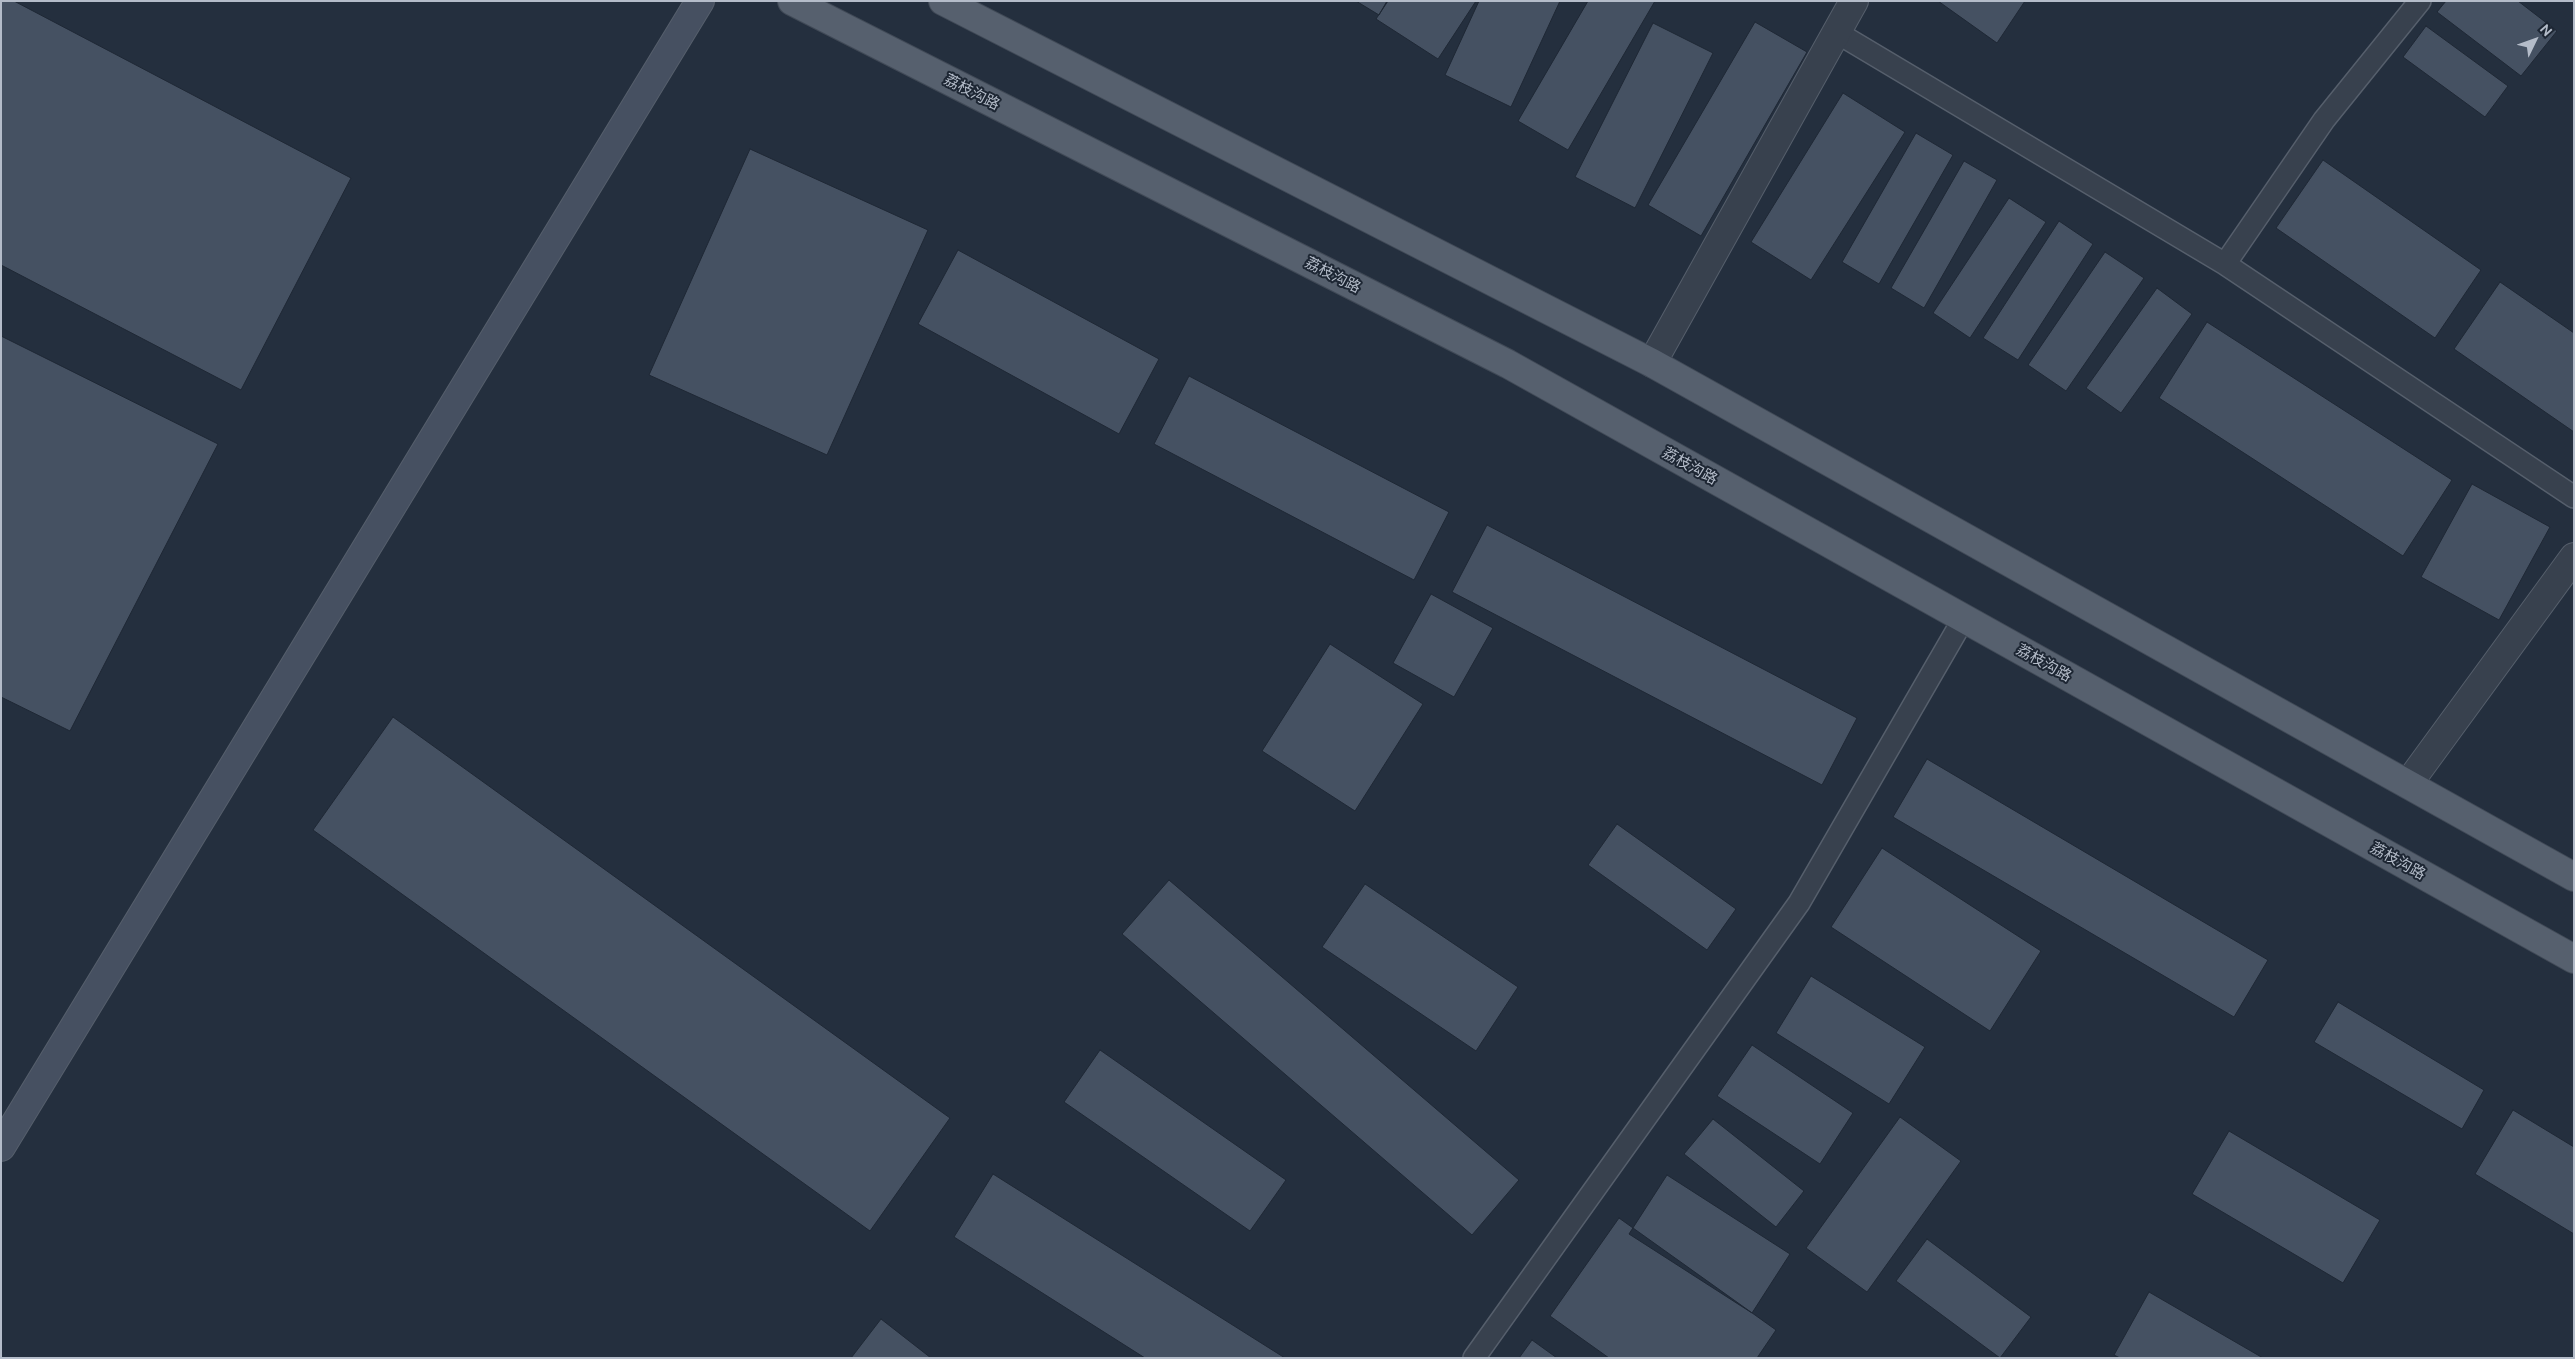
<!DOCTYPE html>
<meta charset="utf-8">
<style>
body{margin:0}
#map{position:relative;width:2575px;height:1359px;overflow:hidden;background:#242f3e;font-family:Ubuntu,sans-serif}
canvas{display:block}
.frame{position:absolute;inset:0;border:2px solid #b4bcc9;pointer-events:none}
.north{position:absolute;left:2510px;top:15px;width:50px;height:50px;-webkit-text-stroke:4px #1d2633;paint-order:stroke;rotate:48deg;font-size:14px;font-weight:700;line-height:20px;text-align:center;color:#b4bcc9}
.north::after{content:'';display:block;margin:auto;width:18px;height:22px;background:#b4bcc9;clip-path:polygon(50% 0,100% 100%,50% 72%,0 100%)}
</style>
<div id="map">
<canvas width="2575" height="1359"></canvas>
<div class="frame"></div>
<div class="north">N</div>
</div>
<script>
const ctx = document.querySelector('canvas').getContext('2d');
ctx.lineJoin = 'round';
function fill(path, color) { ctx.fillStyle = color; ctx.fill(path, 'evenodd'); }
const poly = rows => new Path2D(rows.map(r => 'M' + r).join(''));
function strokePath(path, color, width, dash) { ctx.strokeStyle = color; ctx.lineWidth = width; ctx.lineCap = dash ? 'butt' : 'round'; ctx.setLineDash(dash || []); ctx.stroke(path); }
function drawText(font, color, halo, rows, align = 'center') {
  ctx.font = font + ' Ubuntu,"Noto Sans SC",sans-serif'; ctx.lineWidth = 4; ctx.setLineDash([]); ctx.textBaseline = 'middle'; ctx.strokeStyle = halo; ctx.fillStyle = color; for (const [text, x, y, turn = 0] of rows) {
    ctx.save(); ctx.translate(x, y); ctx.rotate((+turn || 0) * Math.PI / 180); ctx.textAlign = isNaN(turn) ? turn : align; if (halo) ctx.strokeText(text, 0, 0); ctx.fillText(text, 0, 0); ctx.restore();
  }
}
const building = poly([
 [1,1,14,1,351,178,241,390,1,265,1,1],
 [1356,1,1387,1,1379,15,1356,1],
 [1388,1,1476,1,1438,59,1376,19,1388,1],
 [1479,1,1560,1,1511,107,1445,75,1479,1],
 [1588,1,1655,1,1568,150,1518,121,1588,1],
 [1938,1,2025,1,1997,43,1938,1],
 [2446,1,2518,1,2557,31,2521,76,2437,12,2446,1],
 [1755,22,1807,52,1701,236,1648,205,1755,22],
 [1653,23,1713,53,1635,208,1575,177,1653,23],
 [2426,26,2508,86,2485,117,2403,57,2426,26],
 [1843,93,1905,132,1811,280,1751,242,1843,93],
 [1916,133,1953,155,1879,284,1842,262,1916,133],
 [750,149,928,230,827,455,649,375,750,149],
 [2323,160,2481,270,2435,338,2276,228,2323,160],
 [1964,161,1997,180,1924,308,1891,288,1964,161],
 [2009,198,2046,222,1970,338,1933,313,2009,198],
 [2059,221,2093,244,2018,360,1983,338,2059,221],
 [958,250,1159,359,1119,434,918,324,958,250],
 [2105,252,2144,278,2066,391,2028,365,2105,252],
 [2500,282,2574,333,2574,432,2454,349,2500,282],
 [2157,288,2192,314,2121,413,2086,388,2157,288],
 [2207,322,2452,480,2403,556,2159,398,2207,322],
 [1,336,218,444,70,731,1,697,1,336],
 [1189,376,1449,512,1414,580,1154,444,1189,376],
 [2472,484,2550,527,2499,620,2421,577,2472,484],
 [1487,525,1857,718,1822,785,1452,592,1487,525],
 [1431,594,1493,628,1454,697,1393,663,1431,594],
 [1330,644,1423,704,1355,811,1262,751,1330,644],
 [393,717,950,1118,870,1231,313,830,393,717],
 [1927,759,2268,960,2234,1017,1893,817,1927,759],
 [1617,824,1736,909,1707,950,1588,865,1617,824],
 [1882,848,2041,951,1990,1031,1831,927,1882,848],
 [1169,880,1519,1180,1472,1235,1122,934,1169,880],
 [1365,884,1518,987,1476,1051,1322,947,1365,884],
 [1811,976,1925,1047,1889,1104,1776,1033,1811,976],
 [2338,1002,2484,1090,2462,1129,2314,1042,2338,1002],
 [1752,1045,1853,1113,1820,1164,1717,1096,1752,1045],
 [1100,1050,1286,1180,1250,1231,1064,1102,1100,1050],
 [2513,1110,2574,1147,2574,1234,2475,1174,2513,1110],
 [1900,1117,1961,1161,1867,1292,1806,1248,1900,1117],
 [1713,1119,1804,1191,1776,1227,1684,1154,1713,1119],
 [2229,1131,2380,1220,2343,1283,2192,1194,2229,1131],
 [993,1174,1285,1358,1145,1358,954,1237,993,1174],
 [1667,1175,1790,1254,1752,1313,1629,1234,1667,1175],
 [1619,1218,1776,1330,1757,1358,1609,1358,1550,1316,1619,1218],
 [1927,1239,2031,1317,2000,1358,1896,1281,1927,1239],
 [2149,1292,2263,1358,2120,1358,2114,1355,2149,1292],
 [881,1319,931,1358,851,1358,881,1319],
 [1532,1340,1557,1358,1519,1358,1532,1340]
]);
const lane = poly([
 [1836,32,2225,264,2324,120,2420,1],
 [2225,264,2574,497],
 [1474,1358,1799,903,1964,618]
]);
const street = poly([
 [1652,363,1854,1],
 [2408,784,2574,557]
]);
const secondary = poly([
 [1,1147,700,1]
]);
const primary = poly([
 [792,1,1508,364,2574,959],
 [943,1,1652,363,2574,877]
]);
const streetNames = [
 ["荔枝沟路",972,92,27],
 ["荔枝沟路",1333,275,27],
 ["荔枝沟路",1690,466,29],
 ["荔枝沟路",2044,663,29],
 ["荔枝沟路",2398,861,29]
];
fill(building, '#455162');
strokePath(building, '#1f2835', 1);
strokePath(lane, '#565f6c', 24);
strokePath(street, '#565f6c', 30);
strokePath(secondary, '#565f6c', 30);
strokePath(primary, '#414a57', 30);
strokePath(lane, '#38414e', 21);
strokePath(street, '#38414e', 28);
strokePath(secondary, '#465061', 28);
strokePath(primary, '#56606e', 28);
drawText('15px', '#b4bcc9', '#1d2633', streetNames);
</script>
